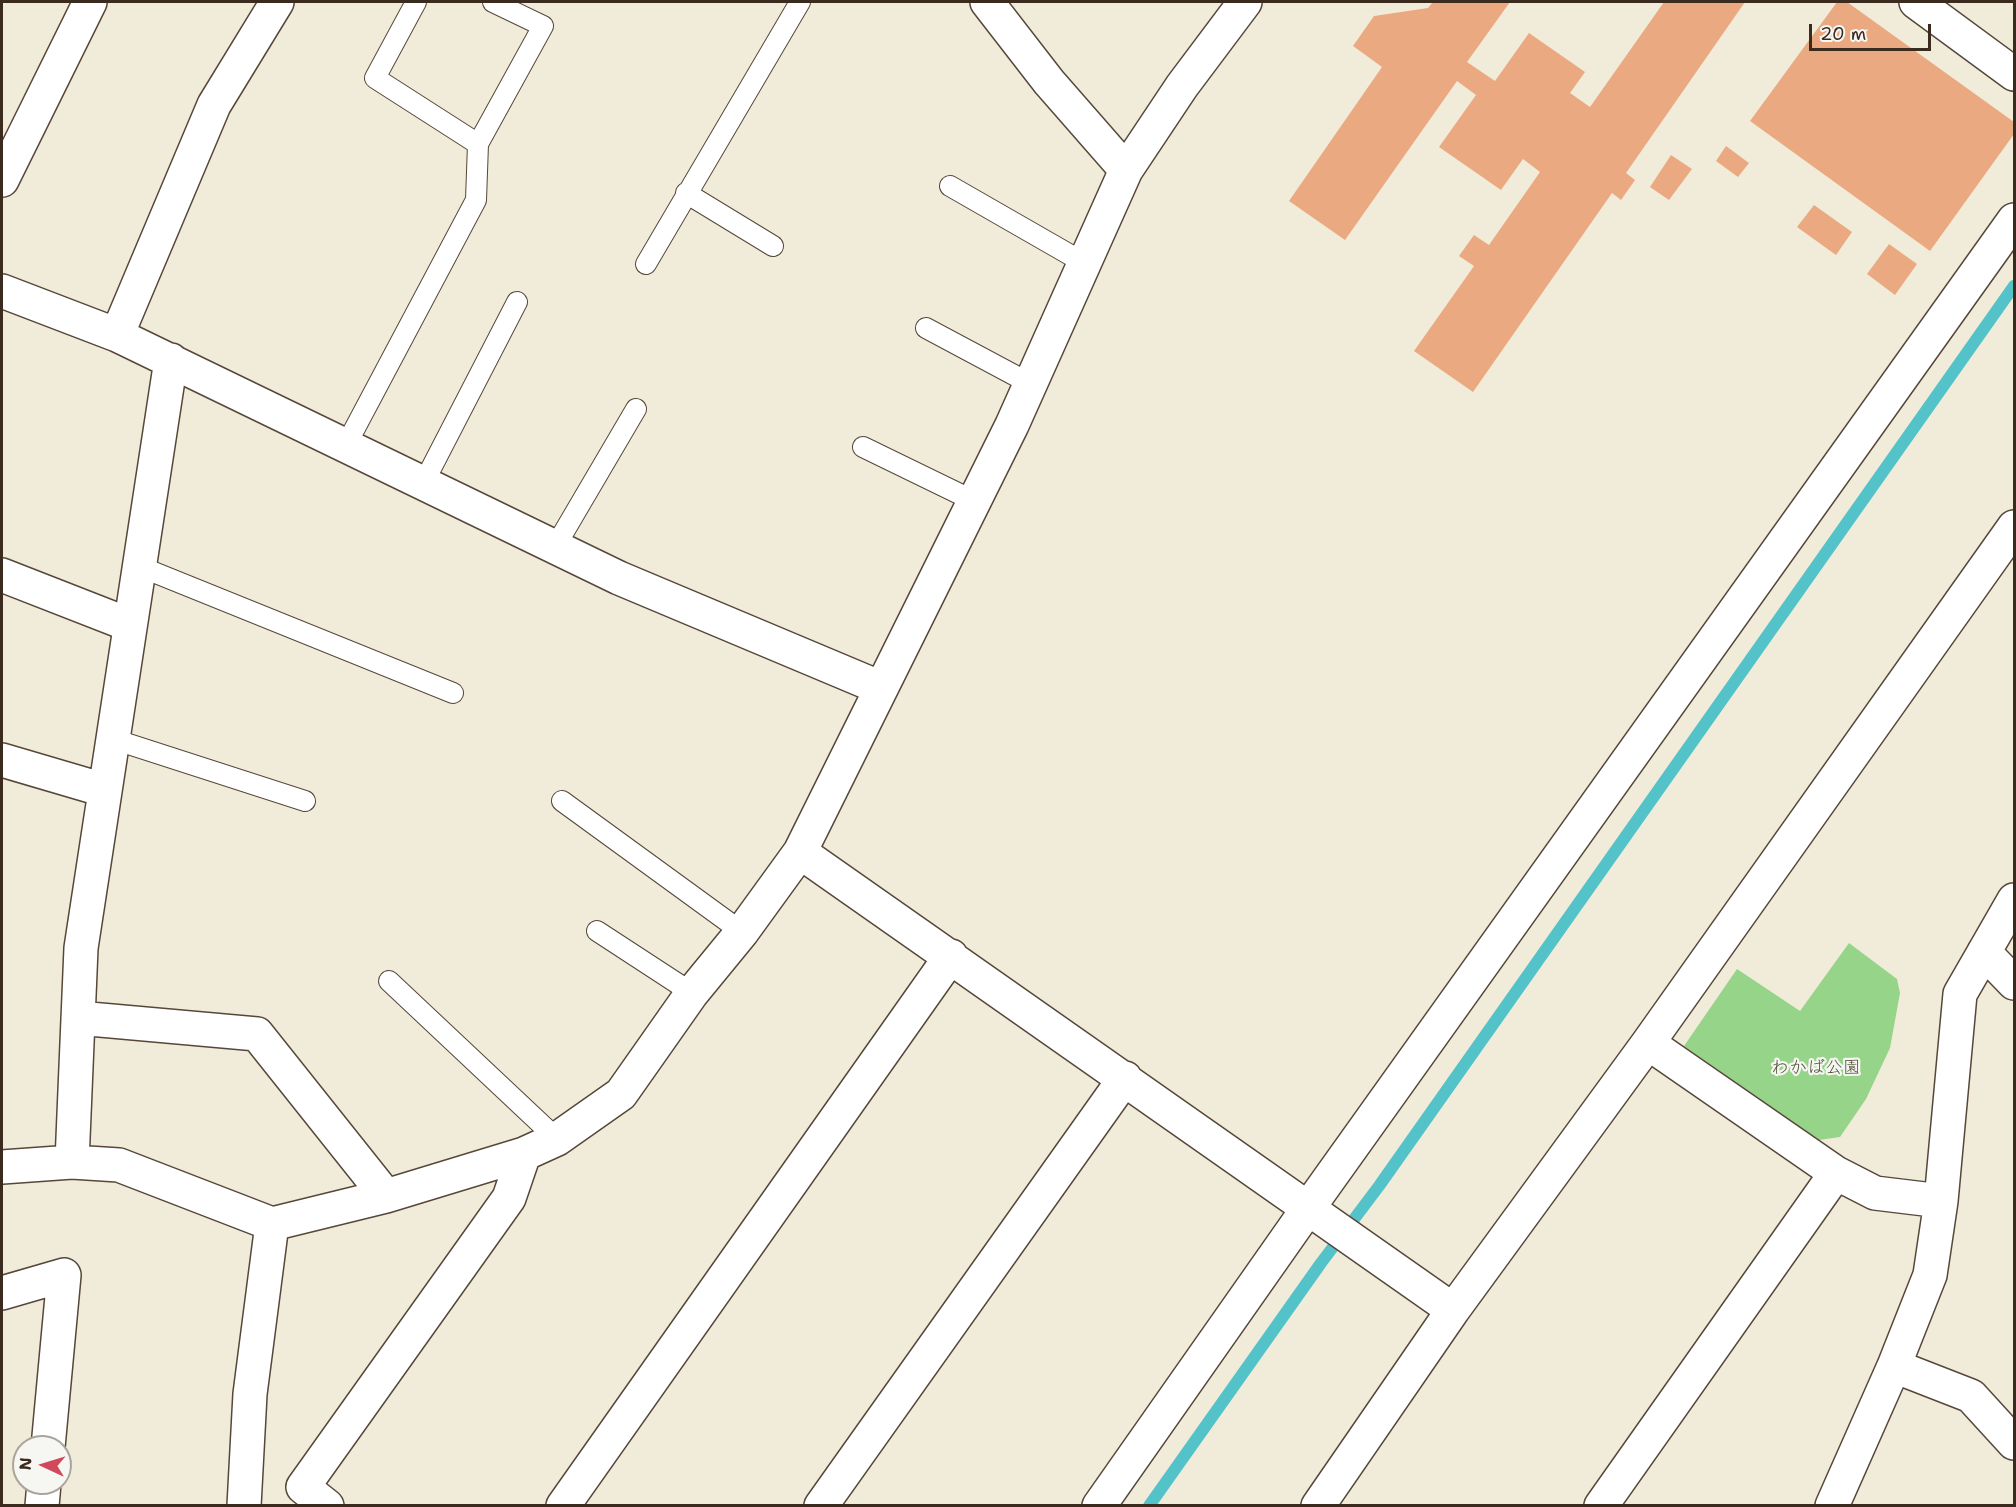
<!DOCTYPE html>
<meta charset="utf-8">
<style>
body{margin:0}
#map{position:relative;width:2016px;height:1507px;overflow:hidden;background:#f0ecd9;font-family:"Shantell Sans",sans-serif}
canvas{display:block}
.frame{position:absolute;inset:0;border:3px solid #3b2a1e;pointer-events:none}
.north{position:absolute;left:12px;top:1435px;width:60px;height:60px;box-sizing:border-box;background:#f6f6f2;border:2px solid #aba49d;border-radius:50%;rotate:274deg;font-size:16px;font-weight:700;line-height:24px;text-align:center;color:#3b2a1e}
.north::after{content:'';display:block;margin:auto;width:21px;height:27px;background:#d1495b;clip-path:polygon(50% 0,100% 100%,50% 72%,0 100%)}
.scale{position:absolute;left:1809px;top:24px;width:122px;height:27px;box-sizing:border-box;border:3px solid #3b2a1e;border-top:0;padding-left:8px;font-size:18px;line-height:21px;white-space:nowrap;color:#3b2a1e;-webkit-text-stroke:4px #f6f6f2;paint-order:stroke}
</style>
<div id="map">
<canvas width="2016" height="1507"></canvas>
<div class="frame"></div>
<div class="north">N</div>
<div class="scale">20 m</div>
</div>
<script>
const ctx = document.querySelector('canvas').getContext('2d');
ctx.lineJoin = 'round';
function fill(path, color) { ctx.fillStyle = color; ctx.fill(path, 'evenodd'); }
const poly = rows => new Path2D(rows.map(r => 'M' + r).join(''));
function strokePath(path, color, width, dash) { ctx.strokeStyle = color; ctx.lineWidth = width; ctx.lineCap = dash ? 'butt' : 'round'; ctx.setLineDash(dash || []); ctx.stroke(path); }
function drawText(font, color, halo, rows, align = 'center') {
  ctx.font = font + ' "Shantell Sans","Klee One",sans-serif'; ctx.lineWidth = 4.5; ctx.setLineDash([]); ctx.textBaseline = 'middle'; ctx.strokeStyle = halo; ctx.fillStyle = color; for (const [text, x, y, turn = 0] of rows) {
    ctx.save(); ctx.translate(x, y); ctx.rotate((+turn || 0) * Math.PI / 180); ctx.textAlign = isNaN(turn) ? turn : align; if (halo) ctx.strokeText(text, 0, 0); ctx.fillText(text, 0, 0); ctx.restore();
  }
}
const green = poly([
 [1849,943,1897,979,1900,993,1890,1048,1866,1099,1840,1137,1819,1140,1684,1046,1737,969,1800,1011]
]);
const stream = poly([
 [1149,1506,1321,1263,1379,1186,2014,286]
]);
const building = poly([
 [1433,2,1510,2,1467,62,1495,81,1529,33,1585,72,1570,93,1590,107,1664,2,1745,2,1626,173,1635,180,1621,200,1612,193,1473,392,1414,351,1474,266,1459,256,1474,235,1489,245,1540,172,1523,159,1501,190,1439,147,1476,95,1457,81,1345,240,1289,201,1382,67,1353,46,1374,16,1428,8],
 [1837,2,1847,2,2014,122,2014,134,1930,251,1750,121],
 [1726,146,1749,163,1738,177,1716,161],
 [1671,155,1692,169,1669,200,1650,187],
 [1814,205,1852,232,1836,255,1797,227],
 [1889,244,1917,264,1895,295,1867,274]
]);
const lane = poly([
 [416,2,375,78,478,144],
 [950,186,1086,264],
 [686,193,773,246],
 [646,264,800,2],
 [926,328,1029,383],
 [346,445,476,200,478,144,543,26,493,2],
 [863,447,974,501],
 [423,484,517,302],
 [555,547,636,409],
 [141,567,453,693],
 [113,739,305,801],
 [562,801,742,932],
 [597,931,692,993],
 [389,981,557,1139]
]);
const street = poly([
 [987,2,1049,82,1126,170],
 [1916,2,2014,74],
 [2,180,90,2],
 [2,291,117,335,619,578,881,688],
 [117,335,214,105,277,2],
 [2,575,130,625],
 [2,760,104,790],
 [800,852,1453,1310],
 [1984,952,2014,983],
 [78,1018,257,1034,386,1196],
 [1648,1043,1836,1173,1875,1193,1941,1201],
 [72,1162,81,948,171,360],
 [2,1167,72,1162,119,1165,272,1224,386,1196,524,1154,557,1139,621,1094,692,993,742,932,800,852,1012,425,1126,170,1182,86,1245,2],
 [2,1293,64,1275,48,1447],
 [1894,1366,1971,1396,2014,1443],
 [42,1506,44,1483],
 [244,1506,250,1394,272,1224],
 [327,1506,303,1487,509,1198,524,1154],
 [563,1506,951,956],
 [821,1506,1125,1078],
 [1099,1506,1309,1207,2014,220],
 [1318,1506,1453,1310,1648,1043,2014,527],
 [1601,1506,1836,1173],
 [1832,1506,1894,1366,1930,1275,1941,1201,1960,994,2014,900]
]);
const parkNames = [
 ["わかば公園",1816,1068]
];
fill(green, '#96d48a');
strokePath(stream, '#54c2c9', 12);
fill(building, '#eba982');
strokePath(lane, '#56473a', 22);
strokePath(street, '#56473a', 36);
strokePath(lane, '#fff', 20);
strokePath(street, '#fff', 33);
drawText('18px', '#525439', '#f6f6f2', parkNames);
</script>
